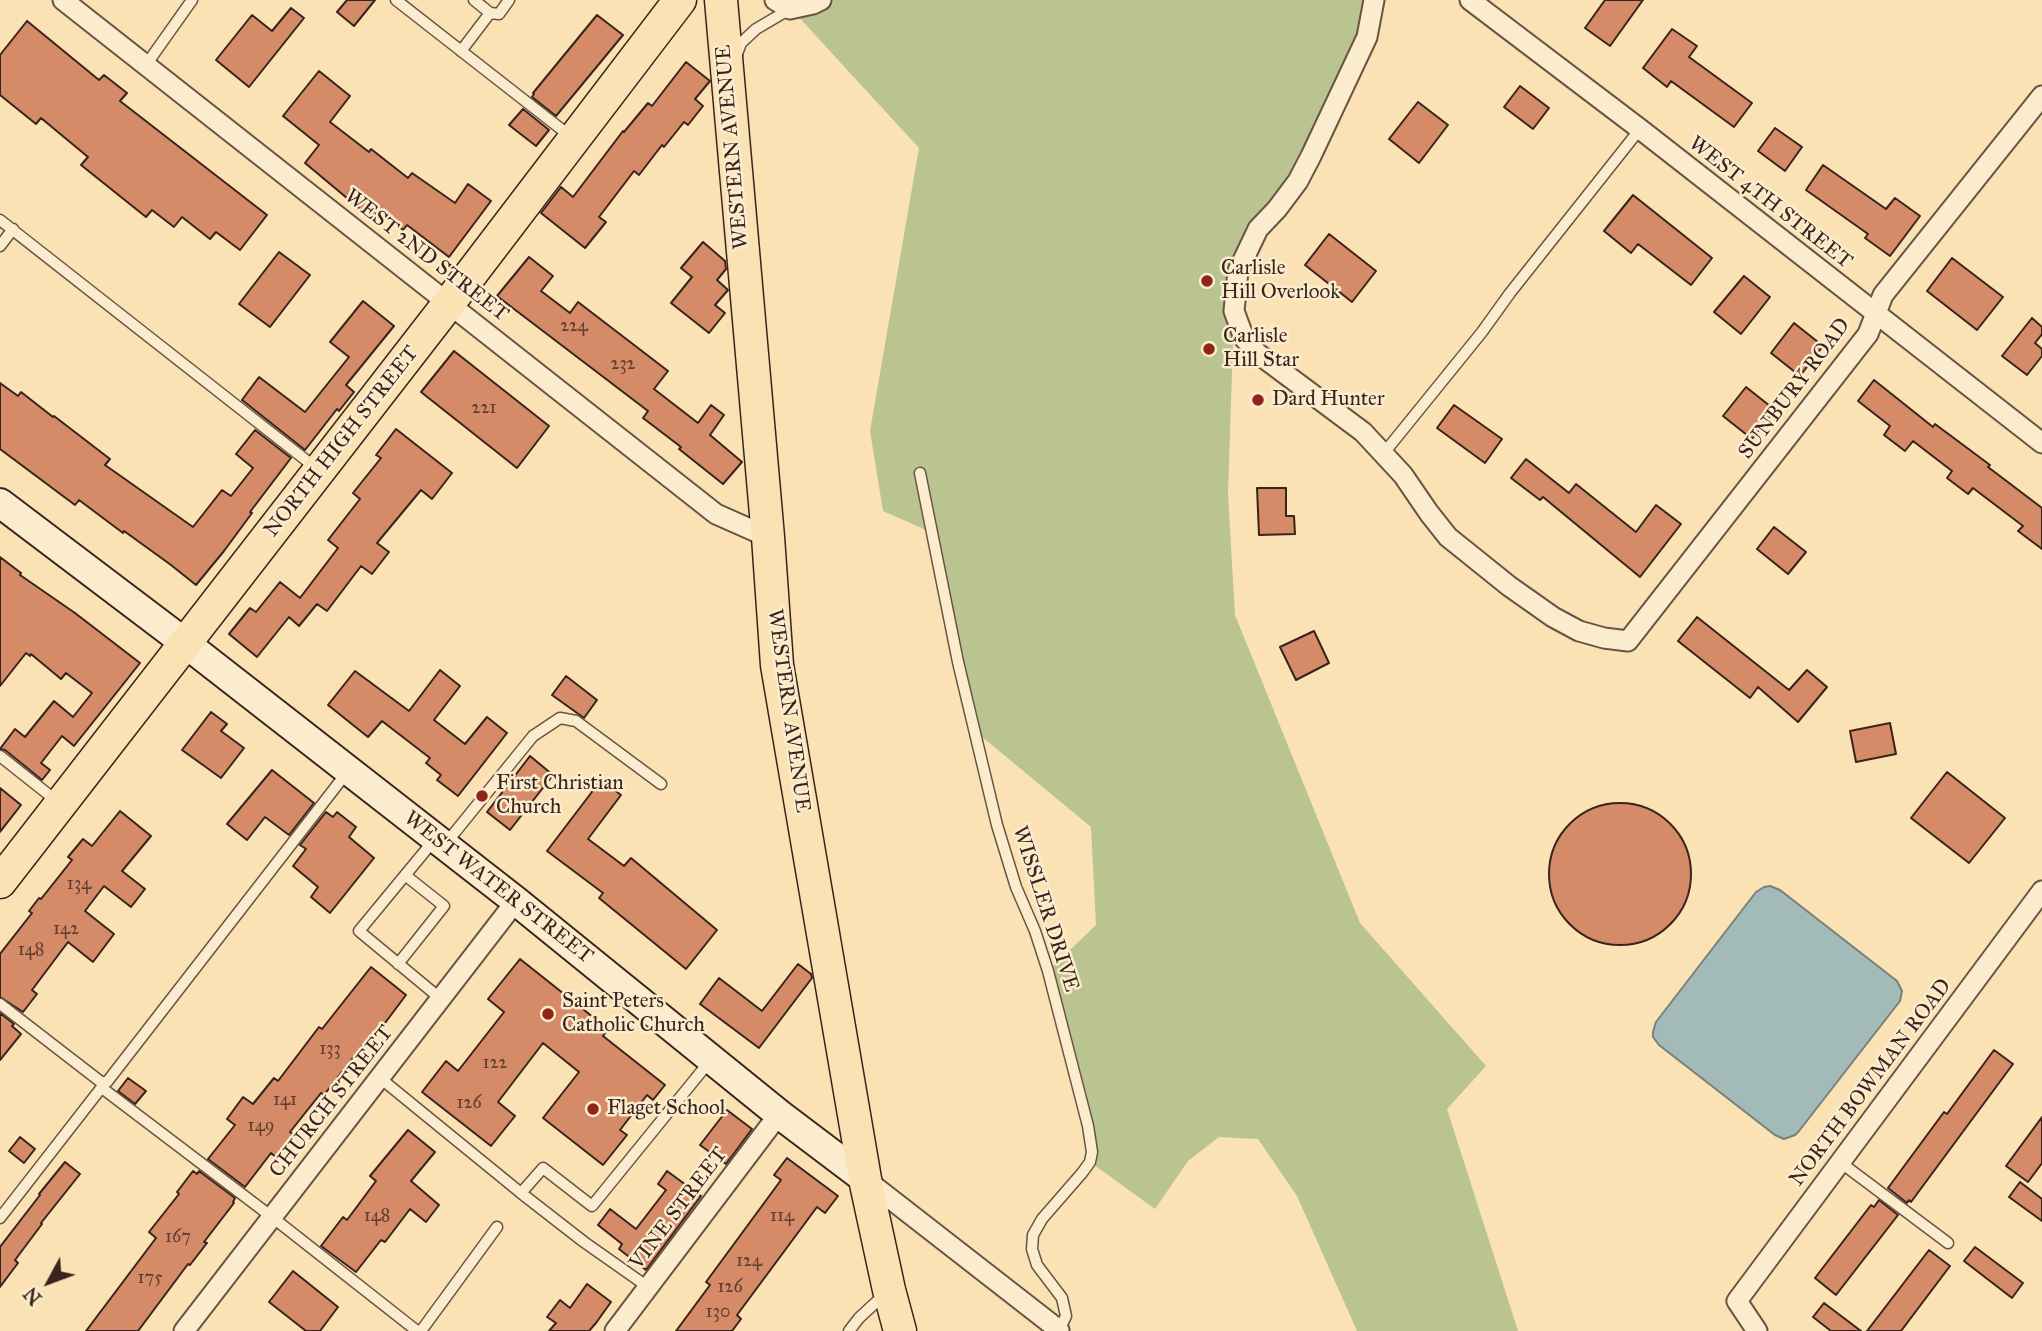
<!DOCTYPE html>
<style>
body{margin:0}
#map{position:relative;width:2042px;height:1331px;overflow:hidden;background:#fae2b4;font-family:"IM FELL Great Primer",serif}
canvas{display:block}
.north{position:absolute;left:14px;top:1247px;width:70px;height:70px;-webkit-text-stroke:5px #fcecce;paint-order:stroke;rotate:229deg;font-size:19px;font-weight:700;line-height:28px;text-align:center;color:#39241d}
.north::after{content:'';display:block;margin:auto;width:24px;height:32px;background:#39241d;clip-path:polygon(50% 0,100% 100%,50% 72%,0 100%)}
</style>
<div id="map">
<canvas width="2042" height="1331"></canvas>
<div class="north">N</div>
</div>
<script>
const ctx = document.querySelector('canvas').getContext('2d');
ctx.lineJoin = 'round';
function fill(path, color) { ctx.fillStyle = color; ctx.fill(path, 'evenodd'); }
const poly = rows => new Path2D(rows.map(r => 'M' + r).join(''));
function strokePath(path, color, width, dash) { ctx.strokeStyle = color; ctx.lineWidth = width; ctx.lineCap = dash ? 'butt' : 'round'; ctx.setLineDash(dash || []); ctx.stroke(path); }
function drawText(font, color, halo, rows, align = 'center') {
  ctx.font = font + ' "IM FELL Great Primer",serif'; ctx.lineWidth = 5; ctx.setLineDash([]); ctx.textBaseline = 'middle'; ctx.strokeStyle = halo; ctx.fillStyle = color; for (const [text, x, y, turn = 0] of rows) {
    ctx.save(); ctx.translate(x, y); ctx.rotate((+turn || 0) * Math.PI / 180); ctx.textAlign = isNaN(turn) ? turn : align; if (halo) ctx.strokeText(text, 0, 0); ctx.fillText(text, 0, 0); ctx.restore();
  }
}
const green = poly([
 [783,0,1374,0,1311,156,1258,229,1234,311,1228,493,1235,615,1360,923,1486,1066,1447,1109,1518,1331,1357,1331,1297,1196,1258,1139,1219,1137,1188,1161,1155,1209,1090,1162,1092,1152,1048,971,1096,925,1091,827,975,731,933,533,883,511,870,431,919,148]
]);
const water = poly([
 [1770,886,1780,890,1897,981,1902,991,1900,1001,1799,1131,1795,1135,1784,1139,1775,1135,1659,1045,1653,1037,1653,1032,1656,1022,1756,892,1764,887,1770,886]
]);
const building = poly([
 [347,0,375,0,354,26,337,12,347,0],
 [1605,0,1643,0,1610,46,1585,28,1605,0],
 [291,8,304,18,249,87,216,60,252,15,272,31,291,8],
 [597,15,623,35,556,116,532,97,534,94,533,93,597,15],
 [27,21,99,80,104,75,127,93,120,101,267,215,240,250,216,232,210,239,182,217,174,227,152,210,146,217,81,165,88,157,41,118,36,124,0,95,0,55,27,21],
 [1672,29,1697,46,1689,57,1752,103,1734,127,1671,81,1667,87,1643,68,1672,29],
 [686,62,710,81,695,99,703,106,688,125,684,122,664,147,662,145,639,175,634,171,599,217,606,222,585,248,541,213,561,187,573,197,623,131,624,132,648,103,652,106,686,62],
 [319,71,350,96,330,122,369,152,371,149,408,178,412,173,455,203,468,184,491,201,449,257,407,225,403,230,378,211,372,219,305,163,319,145,283,116,319,71],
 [1520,86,1549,108,1533,129,1504,107,1520,86],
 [1418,102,1448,125,1419,163,1389,139,1418,102],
 [523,109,549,130,536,146,509,125,523,109],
 [1775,128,1802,147,1785,171,1758,151,1775,128],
 [1823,165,1886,209,1895,198,1920,216,1890,256,1865,238,1868,234,1806,190,1823,165],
 [1633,195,1712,258,1691,285,1638,244,1631,253,1604,231,1633,195],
 [1329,234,1376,271,1352,302,1305,265,1329,234],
 [703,242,725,261,726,269,717,280,728,290,715,305,725,313,709,333,671,303,692,277,681,268,703,242],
 [279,252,310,275,270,327,239,304,279,252],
 [529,257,553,276,541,291,570,313,578,302,668,371,654,389,698,423,711,405,724,415,710,435,742,462,723,484,679,449,681,447,643,418,648,411,497,296,529,257],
 [1952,258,2003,297,1977,330,1927,291,1952,258],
 [1744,276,1770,297,1741,334,1714,312,1744,276],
 [363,301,394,326,346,385,354,392,339,411,337,409,305,450,242,400,259,377,305,412,349,357,330,342,363,301],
 [2032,318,2042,327,2042,334,2035,343,2042,349,2042,356,2027,375,2002,356,2032,318],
 [1794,323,1823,346,1800,376,1771,353,1794,323],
 [454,351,549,426,517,468,421,392,454,351],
 [1874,380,1933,427,1935,424,1990,465,1988,467,2042,508,2042,549,2018,531,2023,526,1973,488,1968,494,1947,478,1952,471,1913,441,1905,451,1884,435,1890,426,1858,401,1874,380],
 [0,383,18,396,21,392,53,417,54,416,110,459,105,465,193,527,222,490,231,496,253,468,236,454,255,430,291,458,250,512,252,513,224,551,196,585,171,565,124,531,123,533,79,500,75,505,0,449,0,383],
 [1746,387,1775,410,1752,439,1723,416,1746,387],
 [1454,405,1502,439,1485,463,1437,428,1454,405],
 [396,429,452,473,432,499,421,490,377,543,389,552,372,574,361,566,327,611,317,604,299,626,289,617,257,657,229,634,250,608,256,612,280,582,300,598,338,548,328,540,360,499,353,493,381,458,376,455,396,429],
 [1526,459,1569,493,1576,484,1636,532,1656,505,1681,524,1640,577,1543,497,1540,500,1511,478,1526,459],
 [1257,488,1286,488,1286,516,1294,516,1295,534,1259,535,1257,488],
 [1774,527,1806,552,1788,574,1757,549,1774,527],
 [0,557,21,573,20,575,75,613,140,663,74,746,62,736,41,763,50,770,42,780,5,750,0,749,15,729,25,737,54,701,73,717,92,693,66,673,61,679,31,654,30,656,26,653,0,686,0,557],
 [1697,617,1789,690,1807,670,1827,687,1798,722,1758,687,1750,698,1678,641,1697,617],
 [1314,631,1329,663,1296,680,1280,647,1314,631],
 [440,670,460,686,434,720,465,744,487,717,507,733,458,796,437,780,441,775,426,763,430,758,382,721,368,737,328,705,355,671,409,711,440,670],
 [566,676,597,700,584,718,552,695,566,676],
 [211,712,227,724,221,731,244,748,221,778,182,750,211,712],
 [1890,723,1896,754,1856,762,1850,731,1890,723],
 [530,756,553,775,510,830,487,812,530,756],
 [272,770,314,803,289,835,265,817,247,840,227,824,272,770],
 [1947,772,2005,818,1969,863,1911,818,1947,772],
 [601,780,621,795,588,839,624,866,631,858,717,930,686,969,599,898,603,893,547,851,601,780],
 [0,788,21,805,0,832,0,788],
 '1549 874a71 71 0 1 1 142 0a71 71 0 1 1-142 0Z',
 [120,811,151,836,122,871,145,889,131,907,104,886,85,911,114,934,93,962,68,942,32,990,37,994,23,1012,0,997,0,954,32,913,29,911,39,898,41,899,72,860,68,857,83,839,92,846,120,811],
 [326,812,333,817,337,812,356,827,349,837,374,858,330,913,311,897,318,887,293,866,306,849,300,845,326,812],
 [520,959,608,1029,603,1036,665,1085,653,1100,647,1095,620,1130,627,1135,603,1165,543,1118,579,1072,543,1043,498,1102,515,1116,491,1146,422,1092,446,1061,458,1071,504,1012,488,999,520,959],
 [798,964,811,974,812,978,759,1048,700,1004,719,978,762,1011,798,964],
 [371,967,406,995,373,1039,369,1037,324,1095,321,1093,290,1132,294,1135,277,1158,271,1153,245,1187,208,1159,235,1125,227,1119,243,1097,253,1104,274,1078,278,1081,319,1027,322,1029,371,967],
 [0,1013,14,1024,12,1026,21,1034,0,1060,0,1013],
 [1994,1050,2013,1064,1911,1202,1909,1200,1907,1203,1888,1188,1944,1112,1947,1114,1994,1050],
 [128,1078,146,1091,135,1104,118,1091,128,1078],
 [727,1110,752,1129,726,1164,700,1145,727,1110],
 [2042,1117,2042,1163,2028,1182,2006,1166,2042,1117],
 [408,1130,435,1152,411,1181,439,1205,426,1222,410,1209,385,1242,381,1240,356,1272,321,1246,343,1217,347,1220,376,1181,370,1176,408,1130],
 [20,1137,35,1149,24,1163,9,1151,20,1137],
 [787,1158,838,1196,825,1213,817,1207,737,1315,741,1319,732,1331,676,1331,710,1285,706,1282,781,1180,774,1175,787,1158],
 [65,1162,80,1174,41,1223,42,1224,15,1260,18,1263,0,1287,0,1247,40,1195,39,1194,65,1162],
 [193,1171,197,1174,199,1171,235,1198,233,1202,234,1203,204,1242,207,1243,190,1265,188,1264,138,1331,86,1331,156,1238,149,1232,179,1194,177,1192,193,1171],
 [667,1171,701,1196,646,1270,619,1249,622,1244,598,1225,610,1209,636,1229,666,1190,658,1184,667,1171],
 [2020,1182,2042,1199,2042,1221,2009,1197,2020,1182],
 [1879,1200,1898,1215,1836,1295,1815,1278,1871,1205,1874,1207,1879,1200],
 [1975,1247,2023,1283,2012,1298,1964,1261,1975,1247],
 [1929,1250,1950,1266,1901,1331,1867,1331,1929,1250],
 [293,1271,338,1307,320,1331,306,1331,269,1302,293,1271],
 [587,1284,611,1302,596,1323,589,1331,549,1331,556,1323,547,1317,560,1300,570,1308,587,1284],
 [1824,1303,1861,1331,1831,1331,1813,1317,1824,1303]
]);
const lane = poly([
 [396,0,570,136],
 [474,0,490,13,499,14,509,0],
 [461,51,490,13],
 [737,54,741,43,756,29,790,9],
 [146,65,192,0],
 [0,220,316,468],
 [0,246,13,229],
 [1384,453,1482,332,1510,293,1640,129],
 [920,473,958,662,997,825,1016,887,1035,931,1048,971,1088,1126,1092,1152,1090,1162,1082,1173,1042,1219,1033,1235,1032,1249,1037,1265,1062,1298,1066,1316,1059,1330,1060,1331],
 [0,756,58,802],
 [435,839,359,931,441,999],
 [447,842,533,736,560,718,576,721,661,784],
 [398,964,444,906,405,875],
 [0,1004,101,1082,107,1082,348,771],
 [380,1078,521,1193,543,1168,592,1206,709,1062],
 [102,1088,272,1217,417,1331],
 [1840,1162,1948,1243],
 [521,1193,584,1242,648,1287],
 [0,1218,105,1083],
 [421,1331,497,1227],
 [849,1331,859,1318,886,1293]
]);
const street = poly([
 [63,0,716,514,768,537],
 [775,0,790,9,813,4,821,0],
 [1374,0,1367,37,1311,156,1298,181,1277,209,1258,229,1238,271,1234,311,1244,338,1257,353,1363,432,1403,475,1429,513,1448,537,1463,549,1509,586,1553,617,1579,631,1604,638,1628,641,1868,334,1883,295,2042,96],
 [1470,0,1640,129,2042,443],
 [865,1179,1059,1330],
 [184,1331,516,901],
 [615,1331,779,1114],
 [1757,1331,1737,1301,2042,891]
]);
const secondary = poly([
 [0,503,185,643,516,901,779,1114,865,1179]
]);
const primary = poly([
 [721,0,768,537,777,665,865,1179,889,1290,900,1331],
 [0,882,449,303,680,0]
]);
const markers = [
 [1207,281,7,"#8f2418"],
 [1209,349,7,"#8f2418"],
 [1258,400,7,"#8f2418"],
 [482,796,7,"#8f2418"],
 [548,1014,7,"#8f2418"],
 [593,1109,7,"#8f2418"]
];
const numberNames = [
 ["224",574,327],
 ["232",623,365],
 ["221",484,409],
 ["134",79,885],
 ["142",66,930],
 ["148",31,951],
 ["133",330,1050],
 ["122",495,1064],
 ["141",285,1101],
 ["126",469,1104],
 ["149",261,1127],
 ["148",377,1217],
 ["114",782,1217],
 ["167",178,1238],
 ["124",749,1262],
 ["175",150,1279],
 ["126",730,1288],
 ["130",718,1313]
];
const streetNames = [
 ["WESTERN AVENUE",733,147,-95],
 ["WEST 4TH STREET",1770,203,38],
 ["WEST 2ND STREET",426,256,38],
 ["SUNBURY ROAD",1795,389,-53],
 ["NORTH HIGH STREET",342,442,-52],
 ["WESTERN AVENUE",788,711,82],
 ["WEST WATER STREET",498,888,38],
 ["WISSLER DRIVE",1045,909,72],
 ["NORTH BOWMAN ROAD",1871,1083,-53],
 ["CHURCH STREET",332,1102,-52],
 ["VINE STREET",679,1209,-53]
];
const poiNames = [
 ["Carlisle",1221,269],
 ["Hill Overlook",1221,293],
 ["Carlisle",1223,337],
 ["Hill Star",1223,361],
 ["Dard Hunter",1272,400],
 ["First Christian",496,784],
 ["Church",496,808],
 ["Saint Peters",562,1002],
 ["Catholic Church",562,1026],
 ["Flaget School",607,1109]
];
fill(green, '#b9c491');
fill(water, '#a3bbb8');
strokePath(water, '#797f7a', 2);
fill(building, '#d58a68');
strokePath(building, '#39241d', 2);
strokePath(lane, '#695443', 13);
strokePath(street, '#695443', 23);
strokePath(secondary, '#39241d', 32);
strokePath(primary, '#39241d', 35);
strokePath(lane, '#fcecce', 10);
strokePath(street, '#fcecce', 19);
strokePath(secondary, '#fcecce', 28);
strokePath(primary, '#fae2b4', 32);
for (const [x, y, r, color] of markers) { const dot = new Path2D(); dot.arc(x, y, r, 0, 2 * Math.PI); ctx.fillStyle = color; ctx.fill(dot); strokePath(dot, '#fcecce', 2.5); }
drawText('18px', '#603e30', null, numberNames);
drawText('21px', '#39241d', '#fcecce', streetNames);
drawText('21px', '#39241d', '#fcecce', poiNames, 'left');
</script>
